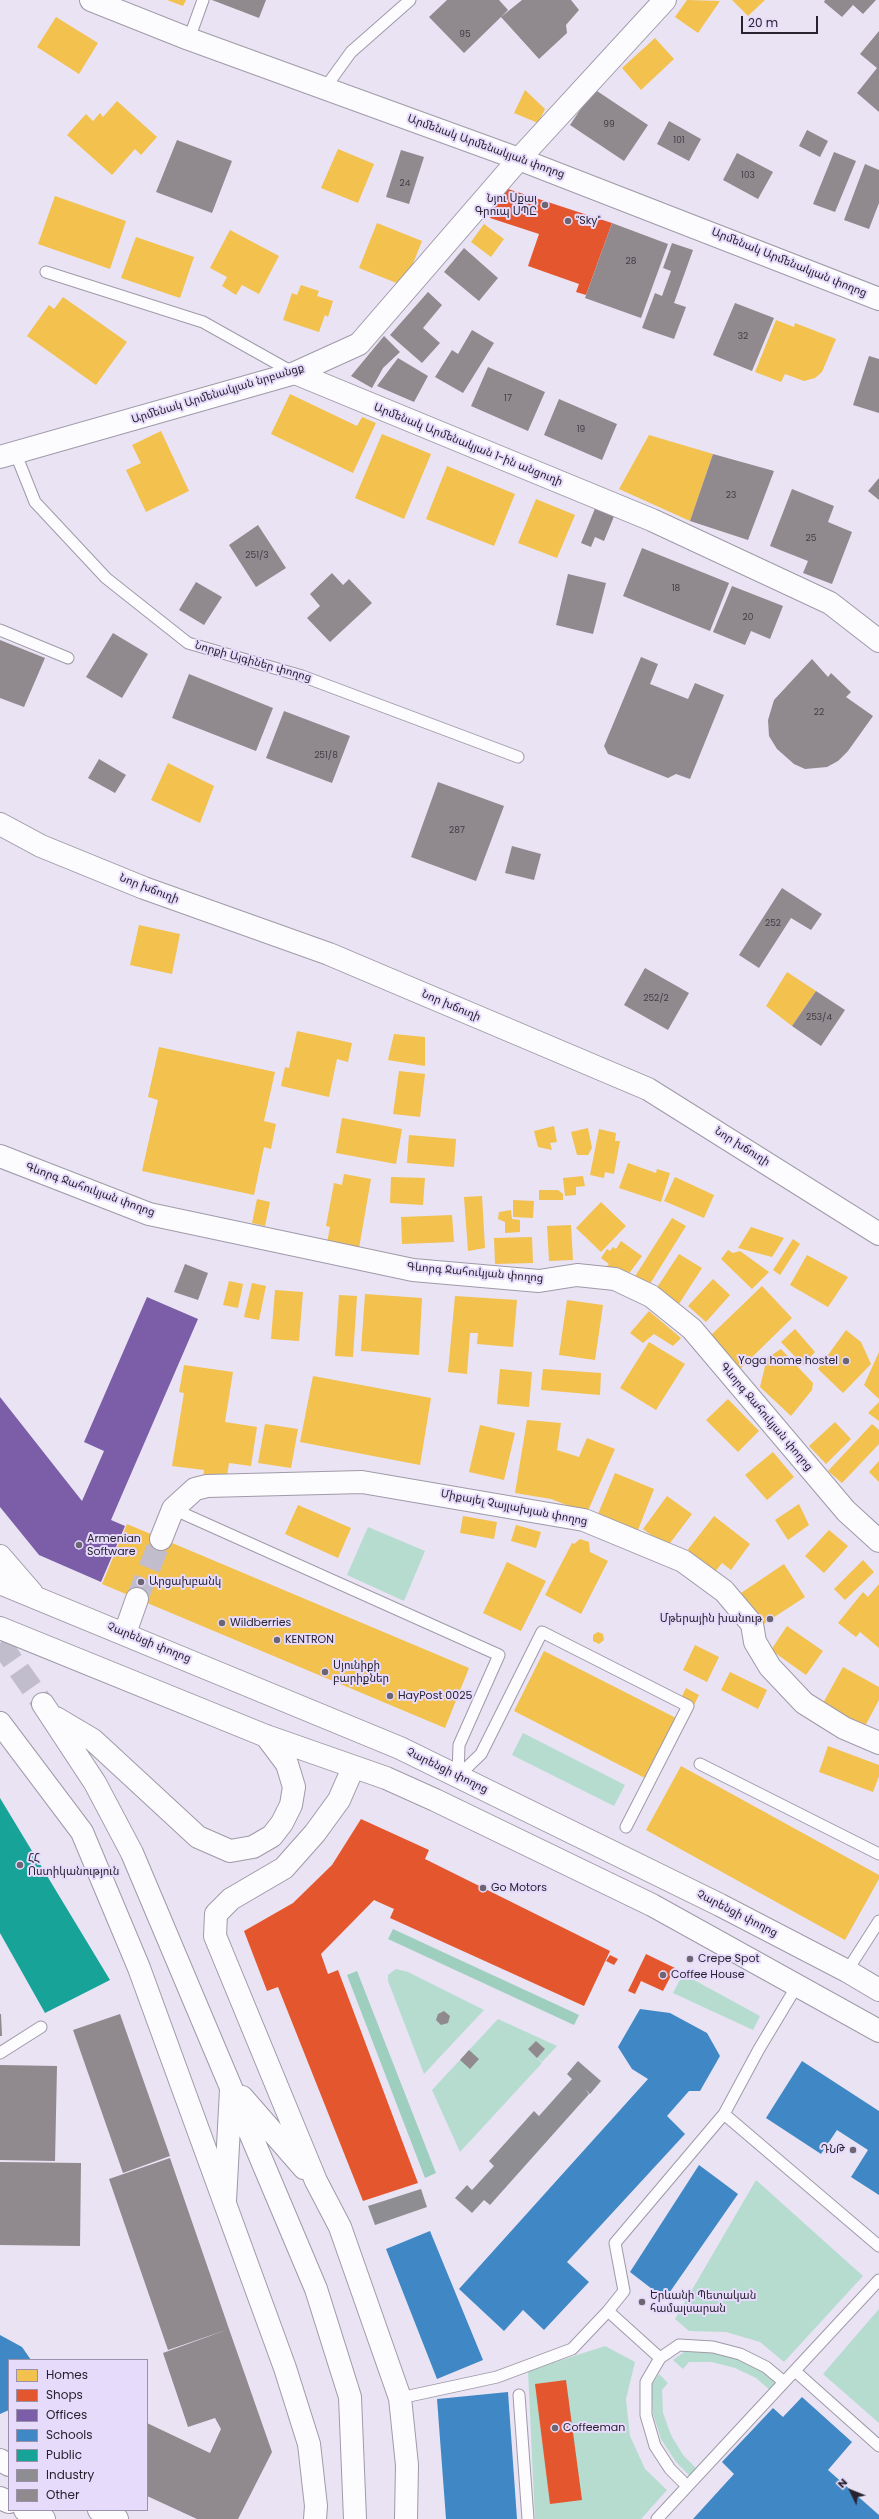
<!DOCTYPE html>
<meta charset="utf-8">
<style>
body{margin:0}
#map{position:relative;width:879px;height:2519px;overflow:hidden;background:#e9e3f4;font-family:Poppins,sans-serif}
canvas{display:block}
.legend{position:absolute;left:8px;top:2359px;width:140px;height:152px;box-sizing:border-box;background:#e7dbfc;border:1px solid #9b91aa;margin:0;padding:5px 7px;list-style:none;font-size:12px;color:#28232f}
.legend li{display:flex;align-items:center;gap:8px;height:20px}
.legend b{width:20px;border:1px solid #9b91aa}
.north{position:absolute;left:831px;top:2471px;width:40px;height:40px;-webkit-text-stroke:3px #e7dbfc;paint-order:stroke;rotate:313deg;font-size:11px;font-weight:700;line-height:16px;text-align:center;color:#28232f}
.north::after{content:'';display:block;margin:auto;width:14px;height:18px;background:#28232f;clip-path:polygon(50% 0,100% 100%,50% 72%,0 100%)}
.scale{position:absolute;left:741px;top:16px;width:77px;height:18px;box-sizing:border-box;border:2px solid #28232f;border-top:0;padding-left:5px;font-size:12px;line-height:14px;white-space:nowrap;color:#28232f;-webkit-text-stroke:3px #e7dbfc;paint-order:stroke}
</style>
<div id="map">
<canvas width="879" height="2519"></canvas>
<ul class="legend">
<li><b style="height:11px;background:#f2c14e"></b>Homes</li>
<li><b style="height:11px;background:#e4572e"></b>Shops</li>
<li><b style="height:11px;background:#7b5ea7"></b>Offices</li>
<li><b style="height:11px;background:#3f88c5"></b>Schools</li>
<li><b style="height:11px;background:#17a398"></b>Public</li>
<li><b style="height:11px;background:#8d8d92"></b>Industry</li>
<li><b style="height:11px;background:#90898d"></b>Other</li>
</ul>
<div class="north">N</div>
<div class="scale">20 m</div>
</div>
<script>
const ctx = document.querySelector('canvas').getContext('2d');
ctx.lineJoin = 'round';
function fill(path, color) { ctx.fillStyle = color; ctx.fill(path, 'evenodd'); }
const poly = rows => new Path2D(rows.map(r => 'M' + r).join(''));
function strokePath(path, color, width, dash) { ctx.strokeStyle = color; ctx.lineWidth = width; ctx.lineCap = dash ? 'butt' : 'round'; ctx.setLineDash(dash || []); ctx.stroke(path); }
function drawText(font, color, halo, rows, align = 'center') {
  ctx.font = font + ' Poppins,"Noto Sans Armenian",sans-serif'; ctx.lineWidth = 4; ctx.setLineDash([]); ctx.textBaseline = 'middle'; ctx.strokeStyle = halo; ctx.fillStyle = color; for (const [text, x, y, turn = 0] of rows) {
    ctx.save(); ctx.translate(x, y); ctx.rotate((+turn || 0) * Math.PI / 180); ctx.textAlign = isNaN(turn) ? turn : align; if (halo) ctx.strokeText(text, 0, 0); ctx.fillText(text, 0, 0); ctx.restore();
  }
}
const green = poly([
 [368,1527,425,1551,404,1601,347,1575],
 [523,1733,625,1785,614,1806,512,1755],
 [396,1969,408,1972,484,2010,424,2074,388,1981,388,1975],
 [683,1974,760,2016,753,2030,673,1993],
 [498,2019,557,2046,542,2062,535,2057,542,2063,460,2152,432,2090],
 [756,2180,863,2276,784,2362,760,2342,726,2332,689,2331,675,2319],
 [879,2309,879,2423,823,2374],
 [605,2346,635,2362,626,2399,630,2436,645,2469,667,2490,641,2519,535,2519,528,2371],
 [684,2352,713,2352,738,2358,763,2371,778,2383,771,2391,756,2378,735,2368,712,2362,689,2362,683,2369,673,2360],
 [659,2374,668,2383,662,2390,663,2413,671,2435,683,2455,697,2469,690,2476,676,2462,661,2439,653,2414,651,2385]
]);
const forest = poly([
 [393,1929,579,2015,574,2025,388,1939],
 [357,1971,436,2173,425,2178,347,1975]
]);
const homes = poly([
 [167,0,186,0,183,6],
 [687,0,720,1,698,33,675,17],
 [732,0,765,0,748,16],
 [56,17,98,43,79,74,37,47],
 [655,38,674,59,641,90,622,68],
 [525,90,545,109,538,123,514,113],
 [117,101,157,137,141,155,135,149,112,175,67,135,86,114,93,121,100,113,103,117],
 [338,149,374,164,358,203,321,188],
 [55,196,126,221,110,269,38,244],
 [377,223,422,241,404,286,359,268],
 [484,224,504,239,491,257,471,242],
 [230,230,279,256,259,294,242,285,236,295,222,286,227,277,210,268],
 [136,237,194,257,180,298,121,278],
 [301,285,319,291,317,296,333,301,328,317,325,315,319,332,283,320,292,293,297,295],
 [63,297,127,342,96,385,27,336,49,305,54,309],
 [776,320,794,327,795,323,836,339,822,372,815,378,804,381,785,374,781,382,755,372],
 [290,394,357,426,362,417,376,423,353,473,271,434],
 [161,431,189,491,146,512,126,470,141,463,132,445],
 [382,434,431,454,404,519,355,498],
 [649,435,713,454,690,521,619,489],
 [447,466,515,494,494,546,426,519],
 [536,499,575,515,557,558,518,543],
 [168,763,214,786,200,823,151,800],
 [139,925,180,934,172,974,130,965],
 [787,972,816,991,792,1026,766,1006],
 [297,1031,352,1043,348,1062,337,1059,329,1097,281,1086,285,1067,289,1068],
 [394,1034,425,1037,425,1066,388,1060],
 [159,1047,275,1072,264,1121,276,1124,271,1149,264,1147,254,1195,142,1171,158,1100,148,1097],
 [399,1071,425,1074,420,1117,393,1114],
 [342,1118,402,1129,396,1164,336,1153],
 [554,1126,557,1142,550,1143,552,1150,538,1147,534,1131],
 [588,1128,592,1148,588,1155,577,1155,571,1132],
 [599,1129,616,1133,615,1141,620,1141,614,1174,605,1172,604,1178,590,1175],
 [409,1135,456,1139,454,1167,407,1163],
 [628,1163,656,1173,657,1169,670,1173,661,1202,619,1188],
 [344,1174,371,1179,358,1254,326,1248,330,1227,326,1226,334,1183,342,1185],
 [583,1176,585,1186,576,1187,576,1195,565,1196,563,1178],
 [391,1177,425,1178,423,1205,390,1203],
 [675,1177,714,1195,704,1218,664,1201],
 [539,1190,558,1190,563,1194,563,1200,539,1200],
 [482,1196,485,1248,468,1251,464,1197],
 [257,1199,270,1202,265,1226,252,1223],
 [513,1200,534,1201,533,1218,513,1217],
 [601,1202,626,1226,601,1252,576,1228],
 [511,1210,512,1219,520,1220,520,1232,505,1233,505,1222,498,1219,499,1212],
 [452,1215,454,1242,402,1244,401,1217],
 [672,1218,686,1226,648,1287,634,1278],
 [571,1225,573,1260,549,1261,547,1226],
 [751,1227,784,1238,772,1257,738,1248],
 [532,1237,533,1263,495,1264,494,1238],
 [793,1239,800,1244,780,1275,773,1270],
 [621,1241,642,1256,625,1279,607,1266,609,1264,601,1258,607,1249,610,1251,613,1247,616,1249],
 [728,1250,733,1253,740,1251,769,1272,752,1289,721,1259],
 [679,1254,702,1268,679,1304,656,1289],
 [807,1255,848,1277,828,1307,790,1285],
 [713,1279,730,1295,706,1322,688,1306],
 [229,1281,243,1284,238,1308,223,1305],
 [252,1283,266,1286,259,1320,244,1317],
 [762,1286,792,1318,740,1369,709,1337],
 [275,1290,303,1292,299,1341,271,1339],
 [365,1294,422,1298,419,1355,361,1351],
 [339,1295,357,1296,353,1357,335,1356],
 [455,1296,517,1300,513,1347,477,1344,478,1333,470,1333,467,1374,448,1372],
 [567,1300,603,1305,595,1360,559,1355],
 [649,1311,681,1338,673,1346,654,1334,643,1343,630,1333],
 [795,1329,815,1352,803,1365,781,1342],
 [846,1330,861,1342,871,1364,843,1393,818,1369],
 [649,1342,685,1364,656,1410,620,1388],
 [781,1349,813,1383,812,1390,791,1416,760,1387,767,1358],
 [879,1352,879,1399,864,1385],
 [184,1365,233,1372,225,1422,257,1427,251,1466,229,1463,226,1482,203,1479,204,1470,172,1466,184,1393,179,1392],
 [500,1369,532,1372,529,1407,497,1404],
 [543,1369,601,1373,600,1395,541,1390],
 [313,1376,431,1398,420,1465,300,1442],
 [728,1399,759,1431,738,1452,706,1420],
 [879,1402,879,1421,868,1413],
 [527,1420,561,1423,557,1450,579,1457,587,1438,615,1449,587,1513,551,1499,515,1493],
 [835,1422,851,1439,826,1464,809,1446],
 [265,1424,298,1429,291,1468,258,1463],
 [872,1424,879,1430,879,1444,842,1483,828,1471],
 [480,1425,515,1433,504,1480,469,1472],
 [773,1452,794,1477,767,1500,745,1475],
 [879,1461,879,1482,869,1472],
 [615,1473,654,1489,638,1530,598,1514],
 [667,1496,692,1514,667,1547,643,1529],
 [799,1504,809,1525,788,1540,775,1520],
 [298,1505,351,1528,338,1558,285,1534],
 [463,1516,497,1522,494,1539,460,1533],
 [714,1516,750,1544,731,1570,722,1563,714,1573,686,1552],
 [127,1524,469,1668,445,1728,102,1584],
 [516,1525,541,1532,536,1548,511,1541],
 [829,1530,848,1546,824,1573,805,1556],
 [580,1539,589,1542,590,1552,608,1561,581,1614,545,1595,572,1543,574,1544],
 [863,1560,874,1572,845,1600,834,1589],
 [507,1562,546,1581,521,1631,483,1613],
 [784,1564,805,1597,762,1625,741,1593],
 [879,1584,879,1648,860,1632,856,1637,838,1623,863,1592,868,1597],
 [787,1626,823,1651,806,1675,771,1650],
 [598,1632,603,1634,604,1640,599,1644,593,1641,593,1635],
 [695,1645,719,1657,707,1682,683,1670],
 [544,1651,676,1718,645,1778,514,1711],
 [843,1667,879,1687,879,1700,864,1728,822,1705],
 [730,1672,767,1690,758,1709,721,1690],
 [686,1688,699,1695,694,1705,681,1698],
 [828,1746,879,1765,879,1776,873,1792,819,1772],
 [681,1766,879,1875,879,1879,845,1940,646,1830]
]);
const shops = poly([
 [502,187,612,223,586,295,576,292,579,284,528,266,539,234,490,218],
 [361,1819,429,1850,425,1859,610,1951,584,2006,390,1918,394,1909,374,1900,321,1954,328,1974,338,1970,418,2183,363,2201,278,1987,267,1991,244,1931,293,1903,332,1865],
 [646,1954,675,1968,663,1991,641,1981,635,1994,628,1991],
 [610,1955,618,1959,614,1965,606,1961],
 [566,2380,582,2500,550,2504,535,2384]
]);
const offices = poly([
 [147,1297,198,1319,111,1520,125,1526,101,1582,39,1555,0,1507,0,1397,82,1501,104,1451,84,1442]
]);
const schools = poly([
 [640,2009,670,2013,707,2033,720,2056,700,2091,689,2091,667,2116,685,2134,567,2262,589,2282,544,2330,523,2310,504,2331,459,2289,648,2079,632,2069,618,2047],
 [802,2061,879,2111,879,2195,851,2177,868,2150,837,2130,821,2154,766,2118],
 [699,2165,738,2194,665,2299,630,2272],
 [430,2231,483,2360,437,2379,386,2249],
 [0,2335,22,2347,31,2360,9,2360,9,2410,0,2414],
 [508,2392,517,2519,446,2519,437,2399],
 [802,2397,852,2442,828,2470,879,2515,879,2519,693,2519,734,2474,722,2462,773,2408,783,2417]
]);
const public = poly([
 [0,1798,110,1980,45,2013,0,1933]
]);
const industry = poly([
 [578,2061,601,2081,590,2094,585,2089,589,2094,490,2205,484,2200,472,2213,455,2198,467,2185,472,2190,494,2166,489,2161,534,2111,539,2116,572,2079,567,2074],
 [421,2189,427,2207,375,2225,368,2206]
]);
const building = poly([
 [212,0,266,0,259,18],
 [447,0,499,0,508,10,501,17,522,0,571,0,579,10,566,25,567,33,539,59,501,17,464,53,429,17],
 [825,0,876,0,863,14,853,5,842,17,824,2],
 [879,31,879,112,857,93,877,68,860,54],
 [594,89,648,125,624,161,570,125],
 [669,121,701,139,689,161,657,144],
 [807,130,828,141,820,157,799,146],
 [177,140,232,161,212,213,156,192],
 [401,150,424,157,409,204,386,197],
 [834,152,856,161,835,212,813,204],
 [737,153,773,172,758,199,723,180],
 [865,164,879,170,879,203,869,229,844,220],
 [612,223,668,244,641,318,585,298],
 [672,243,693,250,674,303,686,307,674,339,642,328,655,293,662,296,671,271,663,268],
 [464,248,498,278,479,301,444,272],
 [428,292,442,305,423,328,440,343,422,363,390,335],
 [735,303,774,318,752,371,713,355],
 [472,330,494,343,463,393,435,377,452,350,458,354],
 [384,336,400,352,383,368,372,388,351,376],
 [869,356,879,359,879,413,853,405],
 [398,358,428,376,414,402,377,386],
 [488,367,545,392,528,431,471,406],
 [559,399,617,424,602,460,544,435],
 [713,454,774,471,748,540,690,521],
 [879,478,879,500,868,491],
 [792,489,834,506,828,522,852,532,832,584,803,573,808,561,770,546],
 [596,506,615,514,604,541,595,537,591,547,581,543],
 [258,525,286,568,256,587,229,545],
 [642,548,729,583,710,631,623,596],
 [332,573,343,585,349,579,372,603,330,642,307,618,320,606,310,594],
 [568,574,606,583,593,634,556,625],
 [196,582,222,597,204,625,179,610],
 [732,586,783,606,770,639,751,631,745,645,713,632],
 [113,633,148,654,122,698,86,677],
 [0,640,45,658,24,707,0,698],
 [641,657,658,664,650,684,688,699,695,683,724,695,690,779,676,774,668,778,608,754,604,746],
 [812,659,828,677,831,673,851,692,846,697,873,716,848,751,838,761,827,767,805,769,794,764,777,749,769,736,768,720,774,700],
 [189,674,273,708,256,751,172,718],
 [284,711,350,736,332,783,266,758],
 [99,759,126,775,115,793,88,778],
 [438,782,504,806,476,881,411,857],
 [512,846,541,854,534,880,505,873],
 [782,888,822,914,811,930,791,918,759,968,739,955],
 [645,968,689,993,668,1030,624,1005],
 [816,991,845,1010,821,1046,792,1026],
 [185,1264,208,1273,198,1300,174,1292],
 [444,2011,450,2016,448,2023,441,2025,436,2020,438,2014],
 [0,2014,1,2014,2,2036,0,2036],
 [120,2014,170,2156,123,2173,73,2030],
 [536,2041,545,2049,537,2058,528,2049],
 [469,2050,479,2059,470,2069,460,2060],
 [0,2065,57,2066,55,2161,0,2160],
 [170,2158,229,2329,168,2350,109,2179],
 [0,2162,81,2163,80,2246,0,2245],
 [229,2329,272,2452,238,2519,197,2519,147,2496,147,2423,210,2453,221,2429,215,2418,188,2427,163,2353]
]);
const streetTunnel = poly([
 [137,1599,161,1539]
]);
const primaryTunnel = poly([
 [0,1643,43,1704]
]);
const lane = poly([
 [189,39,203,0],
 [325,88,351,52,410,0],
 [46,272,203,322,294,373],
 [15,452,35,502,106,578,188,643,302,676,518,757],
 [0,630,68,658],
 [173,1509,499,1655,459,1745,458,1776],
 [700,1764,879,1854],
 [458,1776,481,1754,542,1632,688,1706,626,1827],
 [847,1971,879,1921],
 [798,1984,759,2049,724,2114,879,2246],
 [0,2053,41,2027],
 [608,2311,624,2291,615,2243,724,2114],
 [795,2371,879,2446],
 [519,2395,528,2519],
 [400,2398,497,2377,572,2349,608,2311,660,2358],
 [687,2486,670,2469,655,2446,646,2415,646,2382,660,2358,679,2345,713,2347,740,2354,766,2367,784,2382],
 [657,2519,879,2280]
]);
const street = poly([
 [295,373,652,520,830,603,879,641],
 [0,457,295,373,359,344,519,159,665,0],
 [0,1156,149,1214,413,1270,539,1281,577,1275,615,1279,651,1296,692,1329,846,1511,879,1541],
 [161,1539,173,1509,195,1489,207,1486,362,1482,584,1520,683,1561,724,1591,752,1624,755,1642,770,1667,804,1703,844,1728,879,1743],
 [125,1633,137,1599]
]);
const secondary = poly([
 [91,0,189,39,519,159,879,299],
 [0,824,41,846,144,888,329,954,648,1089,879,1234],
 [0,1723,82,1832,139,1968,285,2368,309,2444,316,2506,315,2519],
 [0,2460,9,2465],
 [0,2498,9,2502],
 [25,2510,44,2519],
 [99,2510,117,2519]
]);
const primary = poly([
 [0,1556,32,1593],
 [0,1583,400,1748,720,1905,847,1971,879,1990],
 [0,1628,266,1736,386,1778,435,1800,652,1905,879,2031],
 [43,1704,95,1783,132,1853,316,2289,350,2397,355,2519],
 [56,1718,93,1740,198,1837,230,1851,253,1847,272,1836,282,1823,291,1805,294,1787,287,1764,266,1736],
 [353,1768,339,1800,315,1833,284,1868,231,1899,216,1914,215,1936,316,2181,340,2227,400,2398,407,2465,406,2519],
 [242,2097,304,2168],
 [225,2201,231,2090]
]);
const markers = [
 [545,205,4,"#6c6674"],
 [568,221,4,"#6c6674"],
 [846,1361,4,"#6c6674"],
 [79,1545,4,"#6c6674"],
 [141,1582,4,"#6c6674"],
 [770,1619,4,"#6c6674"],
 [222,1623,4,"#6c6674"],
 [277,1640,4,"#6c6674"],
 [325,1672,4,"#6c6674"],
 [390,1696,4,"#6c6674"],
 [20,1865,4,"#6c6674"],
 [483,1888,4,"#6c6674"],
 [690,1959,4,"#6c6674"],
 [663,1975,4,"#6c6674"],
 [853,2150,4,"#6c6674"],
 [642,2302,4,"#6c6674"],
 [555,2428,4,"#6c6674"]
];
const numberNames = [
 ["95",465,35],
 ["99",609,125],
 ["101",679,141],
 ["103",748,176],
 ["24",405,184],
 ["28",631,262],
 ["32",743,337],
 ["17",508,399],
 ["19",581,430],
 ["23",731,496],
 ["25",811,539],
 ["251/3",257,556],
 ["18",676,589],
 ["20",748,618],
 ["22",819,713],
 ["251/8",326,756],
 ["287",457,831],
 ["252",773,924],
 ["252/2",656,999],
 ["253/4",819,1018]
];
const streetNames = [
 ["Արմենակ Արմենակյան փողոց",486,147,20],
 ["Արմենակ Արմենակյան փողոց",789,263,22],
 ["Արմենակ Արմենակյան նրբանցք",218,394,-17],
 ["Արմենակ Արմենակյան 1-ին անցուղի",468,445,22],
 ["Նորքի Այգիներ փողոց",253,662,16],
 ["Նոր խճուղի",149,889,21],
 ["Նոր խճուղի",451,1006,23],
 ["Նոր խճուղի",742,1147,32],
 ["Գևորգ Ջահուկյան փողոց",90,1190,20],
 ["Գևորգ Ջահուկյան փողոց",475,1273,5],
 ["Գևորգ Ջահուկյան փողոց",766,1417,50],
 ["Միքայել Չայլախյան փողոց",514,1508,11],
 ["Չարենցի փողոց",149,1643,22],
 ["Չարենցի փողոց",447,1771,26],
 ["Չարենցի փողոց",737,1914,27]
];
const poiNames = [
 ["Նյու Սքայ",537,199,"right"],
 ["Գրուպ ՍՊԸ",537,212,"right"],
 ["\"Sky\"",576,221],
 ["Yoga home hostel",838,1361,"right"],
 ["Armenian",87,1539],
 ["Software",87,1552],
 ["Արցախբանկ",149,1582],
 ["Մթերային խանութ",762,1619,"right"],
 ["Wildberries",230,1623],
 ["KENTRON",285,1640],
 ["Սյունիքի",333,1666],
 ["բարիքներ",333,1679],
 ["HayPost 0025",398,1696],
 ["ՀՀ",28,1859],
 ["Ոստիկանություն",28,1872],
 ["Go Motors",491,1888],
 ["Crepe Spot",698,1959],
 ["Coffee House",671,1975],
 ["ԴՆԹ",845,2150,"right"],
 ["Երևանի Պետական",650,2296],
 ["համալսարան",650,2309],
 ["Coffeeman",563,2428]
];
fill(green, '#b5dccf');
fill(forest, '#9ecebd');
fill(homes, '#f2c14e');
fill(shops, '#e4572e');
fill(offices, '#7b5ea7');
fill(schools, '#3f88c5');
fill(public, '#17a398');
fill(industry, '#8d8d92');
fill(building, '#90898d');
strokePath(streetTunnel, '#c2bdcd', 22, [22, 11]);
strokePath(primaryTunnel, '#c2bdcd', 22, [22, 11]);
strokePath(lane, '#9f9aa8', 13);
strokePath(street, '#9f9aa8', 24);
strokePath(secondary, '#9f9aa8', 24);
strokePath(primary, '#9f9aa8', 24);
strokePath(lane, '#fcfbfd', 11);
strokePath(street, '#fcfbfd', 22);
strokePath(secondary, '#fcfbfd', 22);
strokePath(primary, '#fcfbfd', 22);
for (const [x, y, r, color] of markers) { const dot = new Path2D(); dot.arc(x, y, r, 0, 2 * Math.PI); ctx.fillStyle = color; ctx.fill(dot); strokePath(dot, '#e7dbfc', 1.5); }
drawText('9px', '#423c46', null, numberNames);
drawText('11px', '#28232f', '#e7dbfc', streetNames);
drawText('11px', '#28232f', '#e7dbfc', poiNames, 'left');
</script>
